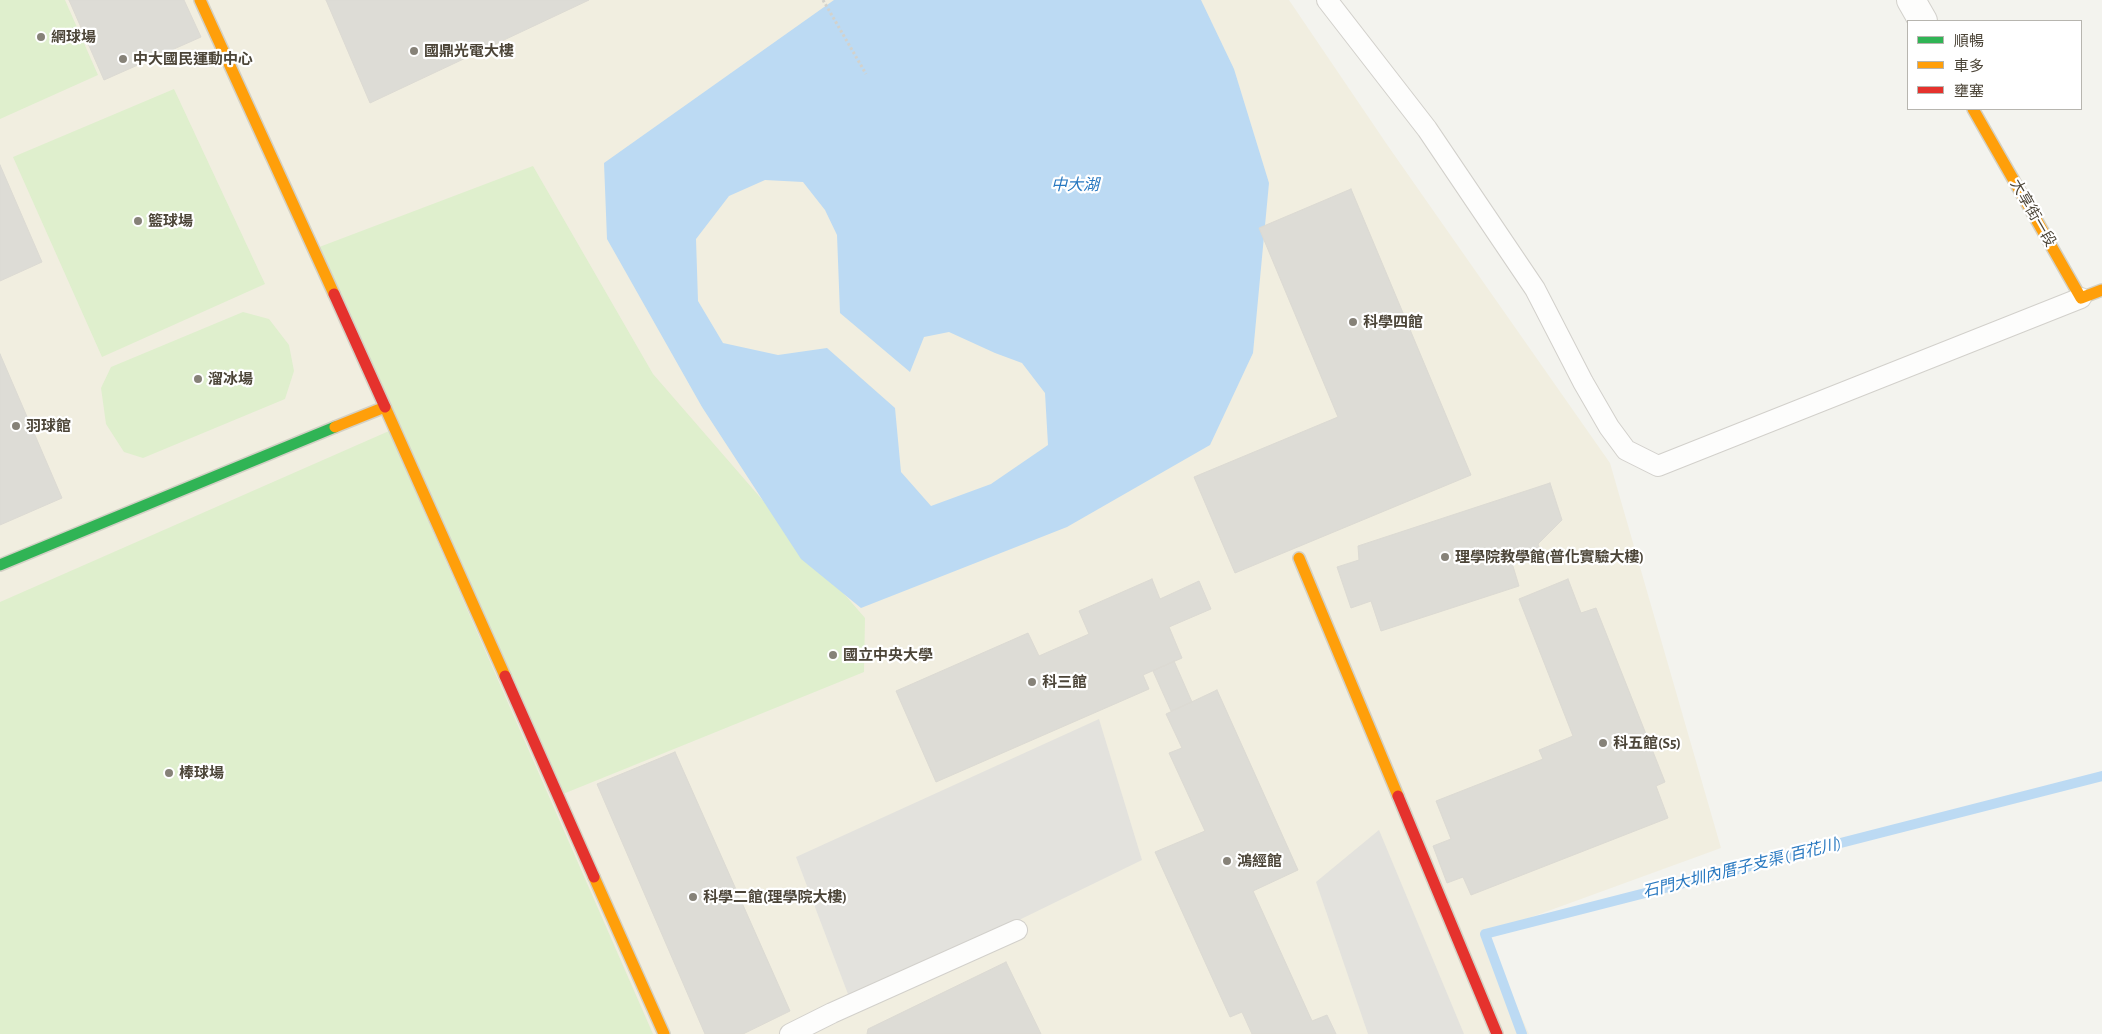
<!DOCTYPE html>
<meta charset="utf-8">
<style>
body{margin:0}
#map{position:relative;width:2102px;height:1034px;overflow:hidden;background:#f3f3ee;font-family:"Alegreya Sans","Noto Sans TC",sans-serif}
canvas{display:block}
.legend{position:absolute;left:1907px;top:20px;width:175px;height:90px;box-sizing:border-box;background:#fff;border:1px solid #b7b5af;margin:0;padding:6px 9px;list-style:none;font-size:15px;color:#4c4538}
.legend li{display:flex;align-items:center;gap:10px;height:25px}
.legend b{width:25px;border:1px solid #b7b5af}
</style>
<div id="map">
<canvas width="2102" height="1034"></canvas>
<ul class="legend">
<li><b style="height:6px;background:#30b455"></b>順暢</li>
<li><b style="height:6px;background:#ff9f0a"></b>車多</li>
<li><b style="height:6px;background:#e5322d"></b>壅塞</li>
</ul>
</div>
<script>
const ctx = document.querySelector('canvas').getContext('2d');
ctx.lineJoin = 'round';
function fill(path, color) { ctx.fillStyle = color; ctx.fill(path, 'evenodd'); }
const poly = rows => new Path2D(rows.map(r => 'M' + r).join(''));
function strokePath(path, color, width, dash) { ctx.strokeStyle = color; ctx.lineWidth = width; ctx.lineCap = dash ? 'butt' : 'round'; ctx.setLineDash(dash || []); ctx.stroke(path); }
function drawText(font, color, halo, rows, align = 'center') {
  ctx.font = font + ' "Alegreya Sans","Noto Sans TC",sans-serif'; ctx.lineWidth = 4.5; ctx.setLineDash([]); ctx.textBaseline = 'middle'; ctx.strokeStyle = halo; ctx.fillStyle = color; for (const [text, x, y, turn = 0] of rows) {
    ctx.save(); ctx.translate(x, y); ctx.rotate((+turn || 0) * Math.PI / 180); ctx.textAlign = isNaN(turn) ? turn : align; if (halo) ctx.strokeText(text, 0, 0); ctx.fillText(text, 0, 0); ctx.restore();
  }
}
const education = poly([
 [0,0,1289,0,1388,146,1610,463,1721,848,1485,934,1529,1034,0,1034]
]);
const green = poly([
 [0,0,65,0,98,75,0,119],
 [174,89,265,284,102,357,13,157],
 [533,166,653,374,865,618,864,672,558,796,314,249],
 [243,312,269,319,289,345,294,371,285,399,143,458,124,452,106,424,101,388,111,367],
 [389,431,653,1034,0,1034,0,602]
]);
const parking = poly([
 [1099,719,1142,860,851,1002,796,857],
 [1379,830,1464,1034,1368,1034,1316,882]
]);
const water = poly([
 [834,0,1201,0,1234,69,1269,183,1253,353,1210,445,1067,527,861,608,801,559,702,407,607,239,604,163],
 [765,180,803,182,825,210,837,235,840,313,910,372,924,337,949,332,995,353,1022,363,1045,393,1048,445,991,484,931,506,901,472,895,408,827,348,778,355,723,343,698,301,696,239,729,196]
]);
const stream = poly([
 [1522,1034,1485,934,2102,776]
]);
const building = poly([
 [69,0,184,0,201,37,104,80,69,0],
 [326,0,589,0,370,103,326,0],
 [0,165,42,262,0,281,0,165],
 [1351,189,1471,475,1235,573,1194,477,1338,417,1259,228,1351,189],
 [0,354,62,498,0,525,0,354],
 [1550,483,1562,520,1538,544,1541,553,1512,563,1519,586,1381,631,1371,601,1351,608,1337,567,1359,560,1358,546,1550,483],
 [1152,579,1160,599,1199,581,1211,609,1169,627,1182,658,1143,675,1149,689,936,782,896,691,1028,633,1039,656,1089,634,1079,611,1152,579],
 [1568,579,1581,613,1596,608,1665,782,1656,786,1668,818,1471,895,1463,877,1447,883,1433,846,1451,839,1436,801,1543,759,1539,750,1573,736,1519,599,1568,579],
 [1174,661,1192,702,1171,711,1153,671,1174,661],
 [1217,690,1298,870,1253,891,1312,1021,1327,1015,1336,1034,1252,1034,1242,1012,1230,1017,1155,852,1205,831,1169,753,1182,748,1166,714,1217,690],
 [675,752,790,1011,743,1034,705,1034,597,784,675,752],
 [1006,962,1041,1034,867,1034,868,1029,1006,962]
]);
const path = poly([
 [823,0,866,74]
]);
const lane = poly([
 [1327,0,1427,129,1535,289,1583,382,1609,427,1626,450,1658,466,2081,298],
 [790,1034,832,1013,1017,930]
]);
const street = poly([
 [1911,0,1923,21]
]);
const fast = poly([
 [0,565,335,427]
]);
const slow = poly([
 [200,0,334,294],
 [1973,109,2081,298,2102,290],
 [335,427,385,407,505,676],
 [1299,558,1398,796],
 [594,877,664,1034]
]);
const jam = poly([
 [334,294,385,407],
 [505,676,594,877],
 [1398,796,1497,1034]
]);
const markers = [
 [41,37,5,"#868278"],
 [414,51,5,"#868278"],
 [123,59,5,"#868278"],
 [138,221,5,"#868278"],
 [1353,322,5,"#868278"],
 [198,379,5,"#868278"],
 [16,426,5,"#868278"],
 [1445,557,5,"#868278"],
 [833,655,5,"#868278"],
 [1032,682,5,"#868278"],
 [1603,743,5,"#868278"],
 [169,773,5,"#868278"],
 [1227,861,5,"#868278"],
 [693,897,5,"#868278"]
];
const poiNames = [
 ["網球場",51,37],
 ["國鼎光電大樓",424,51],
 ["中大國民運動中心",133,59],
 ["籃球場",148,221],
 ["科學四館",1363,322],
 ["溜冰場",208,379],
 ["羽球館",26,426],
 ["理學院教學館(普化實驗大樓)",1455,557],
 ["國立中央大學",843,655],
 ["科三館",1042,682],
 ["科五館(S5)",1613,743],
 ["棒球場",179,773],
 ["鴻經館",1237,861],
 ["科學二館(理學院大樓)",703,897]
];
const streetNames = [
 ["大享街一段",2033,213,60]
];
const waterNames = [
 ["中大湖",1075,185],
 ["石門大圳內厝子支渠 (百花川)",1742,868,-14]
];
fill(education, '#f1eee0');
fill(green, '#dfefcd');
fill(parking, '#e3e2dd');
fill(water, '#bcdaf3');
strokePath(stream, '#bcdaf3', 10);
fill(building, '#dddcd6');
strokePath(building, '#dcdad3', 1);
strokePath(lane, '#d2d0cb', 22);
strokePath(street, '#d2d0cb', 30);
strokePath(fast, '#d3d0c5', 14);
strokePath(slow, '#d3d0c5', 14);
strokePath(jam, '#d3d0c5', 14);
strokePath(path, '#d3d2cc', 3, [2.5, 2.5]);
strokePath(lane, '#fdfdfc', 20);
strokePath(street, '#fdfdfc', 28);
strokePath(fast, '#30b455', 11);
strokePath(slow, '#ff9f0a', 11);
strokePath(jam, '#e5322d', 11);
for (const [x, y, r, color] of markers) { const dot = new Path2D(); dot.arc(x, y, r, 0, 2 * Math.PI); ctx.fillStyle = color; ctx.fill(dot); strokePath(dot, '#fff', 2); }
drawText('bold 15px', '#4c4538', '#fff', poiNames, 'left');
drawText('15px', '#4c4538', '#fff', streetNames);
drawText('italic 16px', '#2878c0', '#fff', waterNames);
</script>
